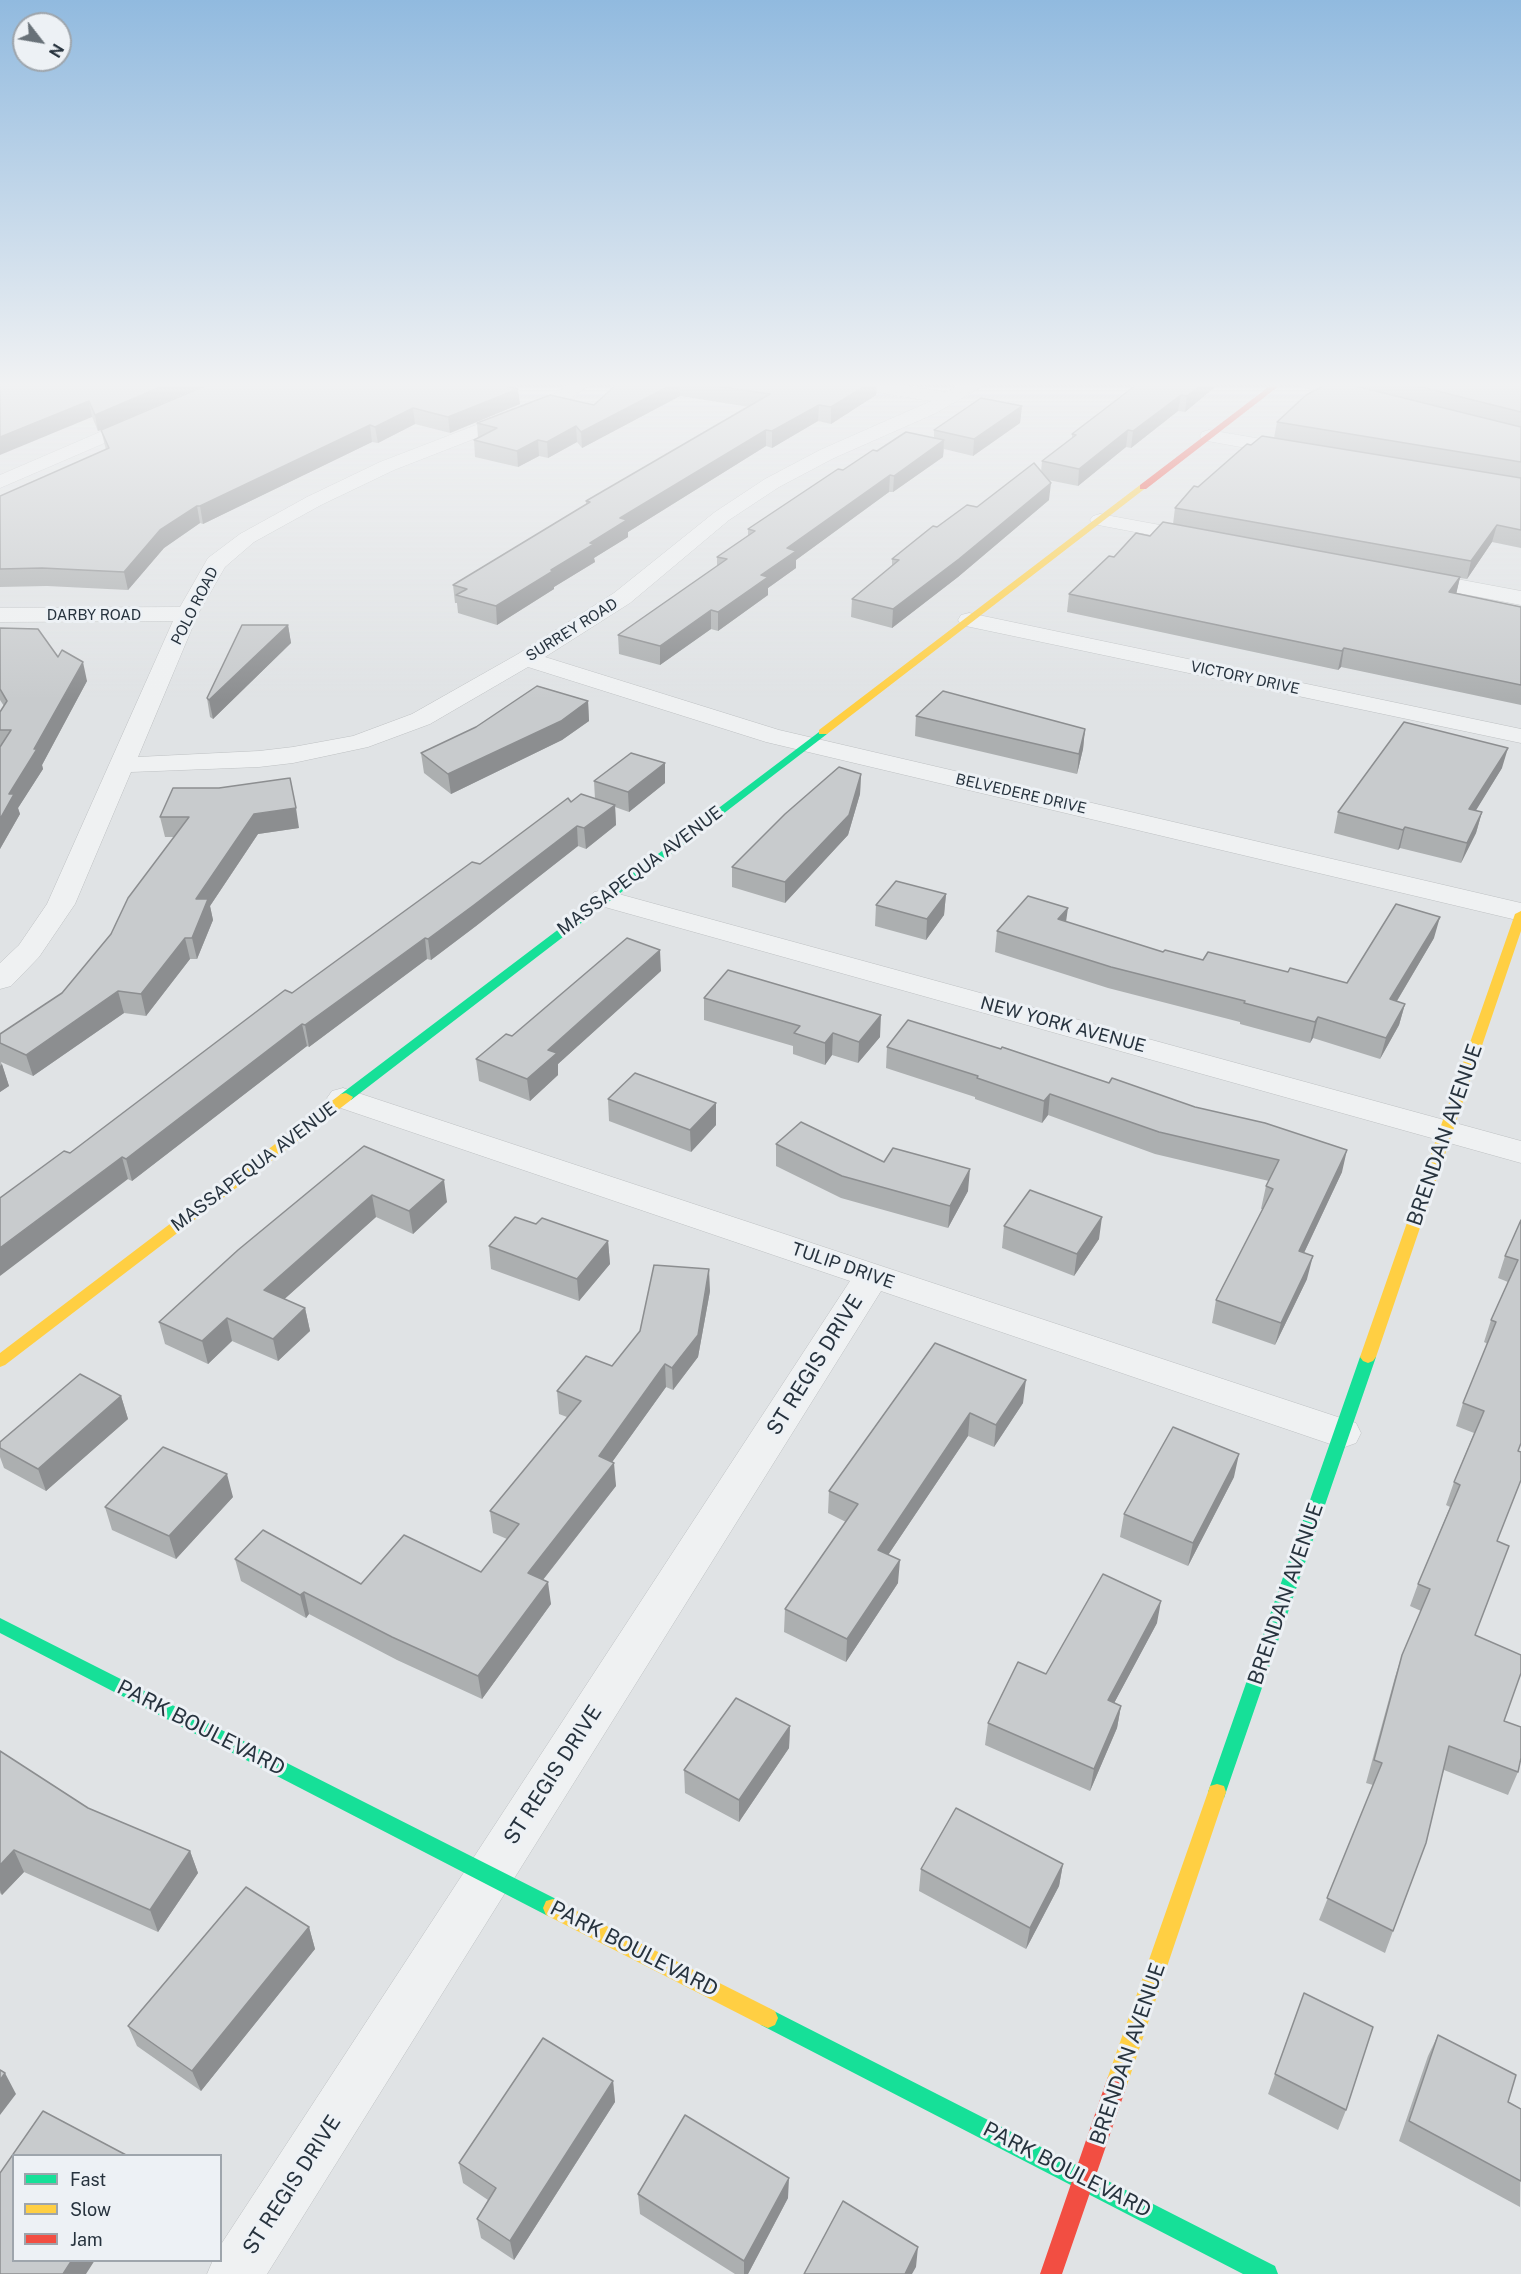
<!DOCTYPE html>
<style>
body{margin:0}
#map{position:relative;width:1521px;height:2274px;overflow:hidden;background:#e0e3e5;font-family:"Public Sans",sans-serif}
canvas{display:block}
.legend{position:absolute;left:12px;top:2154px;width:210px;height:108px;box-sizing:border-box;background:#edf1f5;border:2px solid #9ea5ac;margin:0;padding:8px 10px;list-style:none;font-size:18px;color:#27333e}
.legend li{display:flex;align-items:center;gap:12px;height:30px}
.legend b{width:30px;border:2px solid #9ea5ac}
.north{position:absolute;left:12px;top:12px;width:60px;height:60px;box-sizing:border-box;background:#edf1f5;border:2px solid #9ea5ac;border-radius:50%;rotate:121deg;font-size:16px;font-weight:700;line-height:24px;text-align:center;color:#27333e}
.north::after{content:'';display:block;margin:auto;width:21px;height:27px;background:#687178;clip-path:polygon(50% 0,100% 100%,50% 72%,0 100%)}
</style>
<div id="map">
<canvas width="1521" height="2274"></canvas>
<ul class="legend">
<li><b style="height:8px;background:#16e098"></b>Fast</li>
<li><b style="height:8px;background:#ffcf43"></b>Slow</li>
<li><b style="height:8px;background:#f24e42"></b>Jam</li>
</ul>
<div class="north">N</div>
</div>
<script>
const ctx = document.querySelector('canvas').getContext('2d');
ctx.lineJoin = 'round';
const poly = rows => new Path2D(rows.map(r => 'M' + r).join(''));
function strokePath(path, color, width, dash) { ctx.strokeStyle = color; ctx.lineWidth = width; ctx.lineCap = dash ? 'butt' : 'round'; ctx.setLineDash(dash || []); ctx.stroke(path); }
function fill(path, color) { ctx.fillStyle = color; ctx.fill(path, 'evenodd'); }
function drawText(font, color, halo, rows, align = 'center') {
  ctx.font = font + ' "Public Sans",sans-serif'; ctx.lineWidth = 6; ctx.setLineDash([]); ctx.textBaseline = 'middle'; ctx.strokeStyle = halo; ctx.fillStyle = color; for (const [text, x, y, turn = 0] of rows) {
    ctx.save(); ctx.translate(x, y); ctx.rotate((+turn || 0) * Math.PI / 180); ctx.textAlign = isNaN(turn) ? turn : align; if (halo) ctx.strokeText(text, 0, 0); ctx.fillText(text, 0, 0); ctx.restore();
  }
}
const street = poly([
 [573,382,594,382,561,405,394,470,321,505,254,542,225,567,198,614,138,757,259,751,293,747,353,736,412,714,518,654,614,593,715,512,765,479,820,450,931,401,842,387,836,386,833,382,879,382,947,392,964,382,986,382,983,386,936,413,834,458,779,487,729,520,630,603,545,657,779,730,1521,903,1521,921,766,742,528,667,430,724,368,747,293,763,259,767,131,772,75,904,39,957,11,986,0,989,0,963,19,945,47,904,173,621,0,622,0,608,180,607,208,558,240,534,307,497,380,462,549,397,573,382],
 [1296,382,1326,382,1371,394,1374,398,1371,402,1365,403,1299,386,1296,382],
 [144,413,151,415,153,419,151,423,0,488,0,475,144,413],
 [1209,430,1296,445,1303,447,1306,451,1303,455,1296,457,1202,440,1200,436,1202,432,1209,430],
 [1100,514,1198,532,1205,534,1208,538,1205,542,1198,544,1093,524,1090,520,1093,516,1100,514],
 [1414,571,1521,591,1521,605,1406,583,1403,578,1406,573,1414,571],
 [969,613,1521,729,1521,743,961,625,958,620,961,615,969,613],
 [604,890,1521,1141,1521,1163,594,904,590,898,594,892,604,890],
 [343,1088,1356,1423,1361,1433,1356,1443,1342,1448,881,1291,267,2274,207,2274,213,2260,220,2260,220,2246,850,1281,332,1105,327,1098,332,1091,343,1088]
]);
const fast = poly([
 [823,729,828,732,827,734,351,1100,341,1100,339,1097,341,1094,823,729],
 [1368,1351,1373,1353,1376,1357,1226,1792,1224,1798,1217,1800,1210,1798,1208,1792,1360,1357,1363,1353,1368,1351],
 [0,1618,560,1901,563,1908,560,1915,553,1917,546,1915,0,1633,0,1618],
 [768,2008,1275,2266,1278,2274,1243,2274,761,2025,758,2018,761,2011,768,2008]
]);
const slow = poly([
 [1140,485,1147,487,827,734,819,734,819,730,1140,485],
 [1521,911,1521,931,1376,1357,1373,1361,1368,1363,1363,1361,1360,1357,1515,914,1521,911],
 [346,1093,353,1097,351,1100,5,1365,0,1367,0,1353,341,1094,346,1093],
 [1217,1784,1224,1786,1226,1792,1127,2085,1124,2093,1116,2096,1108,2093,1105,2085,1208,1792,1210,1786,1217,1784],
 [553,1899,775,2011,778,2018,775,2025,768,2028,761,2025,546,1915,543,1908,546,1901,553,1899]
]);
const jam = poly([
 [1275,382,1284,382,1146,489,1140,489,1140,485,1275,382],
 [1116,2074,1124,2077,1127,2085,1062,2274,1040,2274,1105,2085,1108,2077,1116,2074]
]);
const wall = poly([
 [0,382,212,382,98,431,92,417],
 [214,382,524,382,513,387,520,404,450,433,415,424,378,443,372,442,203,524,200,523,164,548,128,590,47,586,0,587,0,496,106,450,101,430],
 [619,382,877,382,876,395,831,424,818,421,772,448,766,446,628,532,628,537,594,558,595,562,554,587,554,589,497,625,458,613,457,603,455,603,453,585,586,504,586,501,749,407,680,396,582,448,577,442,548,458,539,456,518,467,475,457,474,440,478,438,477,423,594,405],
 [1140,382,1221,382,1185,412,1178,411,1131,448,1126,447,1078,486,1048,480,1049,500,958,577,892,628,851,617,852,599,892,566,892,559,937,527,977,507,1041,472,1042,461,1072,438,1072,434],
 [1350,382,1505,382,1521,386,1521,548,1492,542,1467,579,1460,578,1456,593,1521,607,1521,705,1341,667,1338,670,1067,612,1069,594,1114,557,1173,524,1175,508,1198,487,1251,445,1274,438,1277,422,1350,385],
 [1022,406,1020,423,973,456,944,449,943,457,893,492,889,492,796,560,796,568,768,588,768,595,718,631,711,629,660,665,619,654,618,635,717,566,717,557,748,536,748,529,843,470,877,451,934,438,934,430],
 [288,625,291,643,213,719,210,717,207,698],
 [0,628,58,657,87,681,42,765,43,769,18,808,20,814,0,849,0,712,4,706,0,700],
 [588,701,589,721,562,740,451,794,424,773,421,753],
 [916,716,1085,729,1083,749,1077,774,915,736],
 [665,763,665,783,629,812,615,807,616,825,586,849,578,846,476,926,431,960,427,959,309,1047,307,1046,132,1181,70,1153,292,993,571,802,595,799,594,781],
 [1502,768,1475,811,1482,812,1476,833,1461,863,1400,848,1398,850,1334,833,1338,812],
 [861,774,860,794,848,835,785,903,732,887,732,867],
 [173,788,299,828,258,834,210,906,213,920,197,959,190,959,146,1016,124,1013,33,1076,1,1062,9,1086,0,1092,0,1034,62,993,111,934,174,837,165,837,160,817],
 [946,894,944,915,926,940,875,926,876,905],
 [1066,922,1163,952,1203,960,1288,972,1347,983,1434,938,1397,1001,1405,1004,1399,1025,1380,1059,1313,1038,1310,1043,1240,1024,1240,1022,1108,988,995,952,997,931],
 [661,971,558,1064,558,1075,530,1101,479,1081,476,1059,512,1036],
 [704,998,880,1037,858,1063,832,1055,825,1065,793,1054,793,1046,704,1020],
 [887,1047,1342,1172,1304,1253,1307,1279,1275,1345,1212,1323,1216,1300,1263,1209,1261,1209,1266,1186,1269,1181,1155,1154,1048,1115,1042,1123,975,1099,975,1097,886,1068],
 [608,1099,716,1103,716,1125,691,1152,609,1121],
 [776,1144,884,1162,968,1191,948,1228,841,1198,776,1166],
 [364,1146,447,1202,413,1234,376,1217,284,1299,305,1308,310,1331,278,1361,232,1341,208,1364,165,1344,159,1322],
 [1521,1220,1518,1451,1497,1541,1475,1635,1504,1721,1518,1772,1508,1795,1444,1770,1393,1931,1385,1953,1319,1920,1373,1785,1366,1783,1395,1677,1402,1655,1421,1611,1410,1606,1418,1584,1450,1507,1446,1505,1454,1482,1474,1433,1456,1426,1463,1403,1488,1344,1484,1342,1491,1320,1508,1282,1498,1278,1505,1256],
 [536,1224,608,1241,610,1264,579,1301,491,1269,489,1246],
 [1004,1226,1099,1239,1074,1276,1002,1248],
 [710,1291,698,1357,673,1390,666,1387,612,1462,616,1486,543,1580,551,1604,482,1699,397,1660,309,1614,306,1618,241,1581,235,1559,361,1584,481,1572,507,1539,493,1533,490,1511,567,1417,559,1414,557,1391,612,1366],
 [935,1343,1023,1403,994,1447,968,1436,888,1555,898,1583,846,1662,784,1632,785,1609,846,1522,828,1513,829,1491],
 [121,1396,128,1419,46,1491,4,1468,0,1457,0,1442],
 [1234,1477,1188,1566,1120,1537,1124,1514],
 [233,1497,176,1559,112,1530,105,1507],
 [1157,1623,1114,1703,1121,1706,1117,1728,1090,1791,985,1745,988,1723,1046,1674],
 [790,1726,789,1748,739,1822,685,1793,684,1770],
 [0,1751,88,1808,190,1851,198,1873,158,1932,24,1872,2,1895,0,1893],
 [1063,1864,1059,1886,1026,1949,919,1891,921,1869],
 [309,1927,315,1949,201,2091,137,2046,128,2026],
 [1304,1993,1346,2110,1338,2130,1268,2094],
 [1438,2035,1508,2102,1521,2109,1520,2207,1399,2141,1428,2056],
 [613,2081,615,2102,514,2260,481,2238,477,2219,488,2200,463,2183,459,2163],
 [638,2194,788,2198,748,2274,735,2274,640,2214]
]);
const shadedWall = poly([
 [172,382,212,382,98,431,95,415],
 [493,382,524,382,493,398],
 [677,382,680,382,680,396,582,448,581,432],
 [872,382,877,382,876,395,831,424,831,407],
 [1205,382,1221,382,1185,412,1187,396],
 [518,389,520,404,450,433,448,417],
 [1181,395,1178,411,1131,448,1133,431],
 [89,401,92,417,0,455,0,437],
 [819,405,818,421,772,448,772,431],
 [1022,406,1020,423,973,456,974,439],
 [413,408,415,424,378,443,375,427],
 [370,425,372,442,203,524,200,506],
 [576,426,577,442,548,458,547,442],
 [766,430,766,446,628,532,628,537,594,558,595,562,554,587,554,589,497,625,496,606,551,570,590,543,620,518],
 [1128,430,1126,447,1078,486,1079,469],
 [538,440,539,456,518,467,517,451],
 [944,440,943,457,893,492,894,476],
 [890,475,889,492,796,560,796,568,768,588,768,595,718,631,718,612,761,575,787,548],
 [1051,483,1049,500,958,577,892,628,893,609],
 [197,506,200,523,164,548,128,590,124,572,160,530],
 [1497,525,1492,542,1467,579,1471,561],
 [1460,577,1456,595,1449,592],
 [711,610,711,629,660,665,660,646],
 [288,625,291,643,213,719,209,700],
 [1344,648,1341,667,1338,670,1342,651],
 [83,662,87,681,42,765,43,769,18,808,20,814,0,849,0,819,9,794],
 [588,701,589,721,562,740,451,794,448,774],
 [1085,729,1083,749,1077,774,1079,754],
 [1508,748,1502,768,1464,830,1469,809],
 [665,763,665,783,629,812,628,792],
 [861,774,860,794,848,835,785,903,785,882],
 [615,805,616,825,586,849,584,828],
 [296,808,299,828,258,834,210,906,213,920,197,959,192,938,196,899,254,814],
 [1482,812,1476,833,1461,863,1467,843],
 [577,826,578,846,476,926,431,960,428,939],
 [1405,827,1400,848,1398,850,1403,830],
 [946,894,944,915,926,940,927,919],
 [1068,908,1065,929,1058,919],
 [1440,917,1434,938,1385,1021,1390,999],
 [185,938,190,959,146,1016,141,994],
 [425,938,427,959,309,1047,305,1025],
 [660,950,661,971,558,1064,558,1075,530,1101,527,1079,548,1050],
 [118,991,124,1013,33,1076,26,1055],
 [1405,1004,1399,1025,1380,1059,1386,1038],
 [881,1015,880,1037,858,1063,859,1042],
 [1318,1017,1313,1038,1310,1043,1315,1022],
 [302,1024,307,1046,132,1181,126,1159],
 [833,1033,832,1055,825,1065,825,1043],
 [2,1064,9,1086,0,1092,0,1066],
 [1050,1094,1048,1115,1042,1123,1044,1101],
 [716,1103,716,1125,691,1152,690,1130],
 [1347,1150,1342,1172,1294,1274,1299,1251],
 [122,1157,128,1179,0,1276,0,1248],
 [970,1169,968,1191,948,1228,950,1206],
 [444,1180,447,1202,413,1234,409,1211],
 [372,1195,376,1217,269,1313,264,1290],
 [1102,1217,1099,1239,1074,1276,1077,1254],
 [608,1241,610,1264,579,1301,577,1279],
 [1313,1256,1307,1279,1275,1345,1281,1323],
 [709,1269,710,1291,698,1357,673,1390,672,1368],
 [305,1308,310,1331,278,1361,273,1339],
 [227,1318,232,1341,208,1364,202,1341],
 [665,1364,666,1387,600,1479,599,1456],
 [1026,1380,1023,1403,994,1447,996,1425],
 [121,1396,128,1419,46,1491,38,1469],
 [970,1413,968,1436,876,1573,878,1550],
 [1239,1454,1234,1477,1188,1566,1193,1543],
 [614,1463,616,1486,531,1595,528,1573],
 [227,1474,233,1497,176,1559,169,1536],
 [900,1560,898,1583,846,1662,847,1639],
 [548,1582,551,1604,482,1699,478,1676],
 [304,1592,309,1614,306,1618,300,1595],
 [1161,1601,1157,1623,1104,1722,1108,1700],
 [1121,1706,1117,1728,1090,1791,1094,1769],
 [790,1726,789,1748,739,1822,739,1800],
 [14,1850,24,1872,2,1895,0,1890,0,1865],
 [190,1851,198,1873,158,1932,150,1910],
 [1063,1864,1059,1886,1026,1949,1030,1928],
 [309,1927,315,1949,201,2091,192,2071],
 [5,2073,16,2094,0,2115,0,2080],
 [613,2081,615,2102,514,2260,510,2241],
 [789,2178,788,2198,748,2274,744,2274,744,2261],
 [918,2247,916,2267,912,2274,905,2274],
 [72,2260,95,2260,86,2274,63,2274]
]);
const building = poly([
 [0,382,172,382,95,415,89,401,0,437,0,382],
 [214,382,493,382,491,383,518,389,448,417,413,408,375,427,370,425,200,506,197,506,160,530,124,572,42,568,0,569,0,496,109,448,101,430,214,382],
 [619,382,677,382,581,432,576,426,547,442,538,440,517,451,474,440,497,428,477,423,550,395,594,405,619,382],
 [689,382,872,382,831,407,819,405,772,431,766,430,620,518,627,520,590,543,594,544,551,570,553,571,496,606,456,595,467,589,453,585,590,502,586,501,770,394,689,382],
 [1140,382,1205,382,1187,396,1181,395,1133,431,1128,430,1079,469,1042,461,1076,435,1072,434,1140,382],
 [1331,382,1339,382,1521,427,1521,462,1277,422,1306,395,1331,382],
 [1401,382,1505,382,1521,386,1521,412,1401,382],
 [981,398,1022,406,974,439,934,430,981,398],
 [906,432,944,440,894,476,890,475,787,548,796,551,761,575,768,577,718,612,711,610,660,646,618,635,727,559,717,557,755,531,748,529,838,469,843,470,873,450,877,451,906,432],
 [1262,436,1521,478,1521,530,1497,525,1471,561,1175,508,1194,486,1198,487,1247,444,1251,445,1262,436],
 [1034,463,1051,483,959,559,893,609,852,599,899,560,892,559,933,526,937,527,967,505,977,507,1034,463],
 [1163,522,1460,577,1449,592,1521,607,1521,685,1344,648,1342,651,1069,594,1109,556,1114,557,1136,533,1150,536,1163,522],
 [242,625,288,625,209,700,207,698,242,625],
 [0,628,38,629,58,657,62,650,83,662,34,749,37,749,9,794,14,794,0,819,0,747,11,730,0,730,0,712,7,701,0,689,0,628],
 [537,686,588,701,561,721,448,774,421,753,476,727,537,686],
 [943,691,1085,729,1079,754,916,716,943,691],
 [1404,722,1508,748,1469,809,1482,812,1467,843,1405,827,1403,830,1338,812,1404,722],
 [631,753,665,763,628,792,594,781,631,753],
 [839,767,861,774,849,815,785,882,732,867,785,814,839,767],
 [290,778,296,808,254,814,196,899,208,899,192,938,185,938,141,994,118,991,26,1055,0,1043,0,1034,62,993,111,934,128,898,189,817,160,817,173,788,219,788,290,778],
 [581,794,615,805,584,828,577,826,474,905,428,939,425,938,305,1025,302,1024,126,1159,122,1157,0,1248,0,1198,64,1151,70,1153,285,990,292,993,472,862,480,864,568,798,571,802,581,794],
 [896,881,946,894,927,919,876,905,896,881],
 [1028,896,1068,908,1058,919,1163,952,1165,950,1203,960,1208,952,1288,972,1290,968,1347,983,1396,904,1440,917,1390,999,1405,1004,1386,1038,1318,1017,1315,1022,1244,1003,1245,1001,1111,967,997,931,1028,896],
 [627,938,660,950,548,1050,557,1053,527,1079,476,1059,506,1034,512,1036,627,938],
 [728,970,881,1015,859,1042,833,1033,825,1043,794,1033,800,1026,704,998,728,970],
 [908,1020,1001,1049,1002,1047,1109,1083,1112,1078,1195,1107,1265,1123,1347,1150,1299,1251,1313,1256,1281,1323,1216,1300,1273,1189,1266,1186,1279,1160,1159,1132,1050,1094,1044,1101,977,1078,978,1076,887,1047,908,1020],
 [635,1073,716,1103,690,1130,608,1099,635,1073],
 [801,1122,884,1162,893,1148,970,1169,950,1206,842,1176,776,1144,801,1122],
 [364,1146,444,1180,409,1211,372,1195,264,1290,305,1308,273,1339,227,1318,202,1341,159,1322,238,1250,364,1146],
 [1030,1190,1102,1217,1077,1254,1004,1226,1030,1190],
 [515,1217,536,1224,542,1218,608,1241,577,1279,489,1246,515,1217],
 [1521,1220,1521,1443,1518,1451,1521,1452,1521,1480,1497,1541,1509,1546,1475,1635,1521,1655,1521,1673,1504,1721,1521,1727,1521,1758,1518,1772,1449,1746,1426,1843,1393,1931,1327,1898,1382,1763,1374,1760,1402,1655,1430,1589,1418,1584,1460,1485,1454,1482,1484,1411,1463,1403,1496,1322,1491,1320,1518,1260,1505,1256,1521,1220],
 [654,1265,709,1269,698,1335,672,1368,665,1364,599,1456,614,1463,528,1573,548,1582,478,1676,392,1637,304,1592,300,1595,235,1559,263,1530,361,1584,404,1535,481,1572,519,1524,490,1511,581,1401,557,1391,586,1356,612,1366,640,1331,654,1265],
 [935,1343,1026,1380,996,1425,970,1413,878,1550,900,1560,847,1639,785,1609,858,1504,829,1491,935,1343],
 [80,1374,121,1396,38,1469,0,1448,0,1442,80,1374],
 [1173,1427,1239,1454,1193,1543,1124,1514,1173,1427],
 [163,1447,227,1474,169,1536,105,1507,163,1447],
 [1103,1574,1161,1601,1108,1700,1121,1706,1094,1769,988,1723,1018,1662,1046,1674,1103,1574],
 [736,1698,790,1726,739,1800,684,1770,736,1698],
 [0,1751,88,1808,190,1851,150,1910,14,1850,0,1865,0,1751],
 [956,1808,1063,1864,1030,1928,921,1869,956,1808],
 [246,1887,309,1927,192,2071,128,2026,246,1887],
 [1304,1993,1373,2027,1346,2110,1275,2074,1304,1993],
 [1438,2035,1516,2075,1508,2102,1521,2109,1521,2181,1409,2121,1438,2035],
 [543,2038,613,2081,510,2241,477,2219,496,2188,459,2163,543,2038],
 [0,2070,5,2073,0,2080,0,2070],
 [43,2111,128,2156,14,2156,14,2260,72,2260,63,2274,0,2274,0,2173,43,2111],
 [685,2115,789,2178,744,2261,638,2194,685,2115],
 [843,2201,918,2247,905,2274,804,2274,843,2201]
]);
const farStreetnames = [
 ["POLO ROAD",195,606,-63],
 ["DARBY ROAD",94,615],
 ["SURREY ROAD",572,630,-32],
 ["VICTORY DRIVE",1245,678,12],
 ["BELVEDERE DRIVE",1021,794,13]
];
const streetNames = [
 ["MASSAPEQUA AVENUE",640,871,-37],
 ["NEW YORK AVENUE",1063,1025,15],
 ["MASSAPEQUA AVENUE",254,1167,-37],
 ["TULIP DRIVE",843,1266,19]
];
const nearStreetnames = [
 ["BRENDAN AVENUE",1445,1135,-71],
 ["ST REGIS DRIVE",815,1365,-58],
 ["BRENDAN AVENUE",1286,1594,-71],
 ["PARK BOULEVARD",201,1728,27],
 ["ST REGIS DRIVE",553,1775,-57],
 ["PARK BOULEVARD",634,1949,27],
 ["BRENDAN AVENUE",1128,2054,-71],
 ["PARK BOULEVARD",1067,2170,27],
 ["ST REGIS DRIVE",292,2185,-57]
];
strokePath(street, '#bec1c3', 1);
fill(street, '#eff1f2');
fill(fast, '#16e098');
fill(slow, '#ffcf43');
fill(jam, '#f24e42');
fill(wall, '#acafb0');
fill(shadedWall, '#8c8e90');
fill(building, '#c8cbcd');
strokePath(building, '#8c8e90', 1.5);
const sky = ctx.createLinearGradient(0, 0, 0, 700);
sky.addColorStop(0, '#91badf');
sky.addColorStop(0.55, '#f1f2f3');
sky.addColorStop(1, '#f1f2f300');
ctx.fillStyle = sky;
ctx.fillRect(0, 0, 1521, 700);
drawText('15px', '#27333e', '#edf1f5', farStreetnames);
drawText('18px', '#27333e', '#edf1f5', streetNames);
drawText('21px', '#27333e', '#edf1f5', nearStreetnames);
</script>
